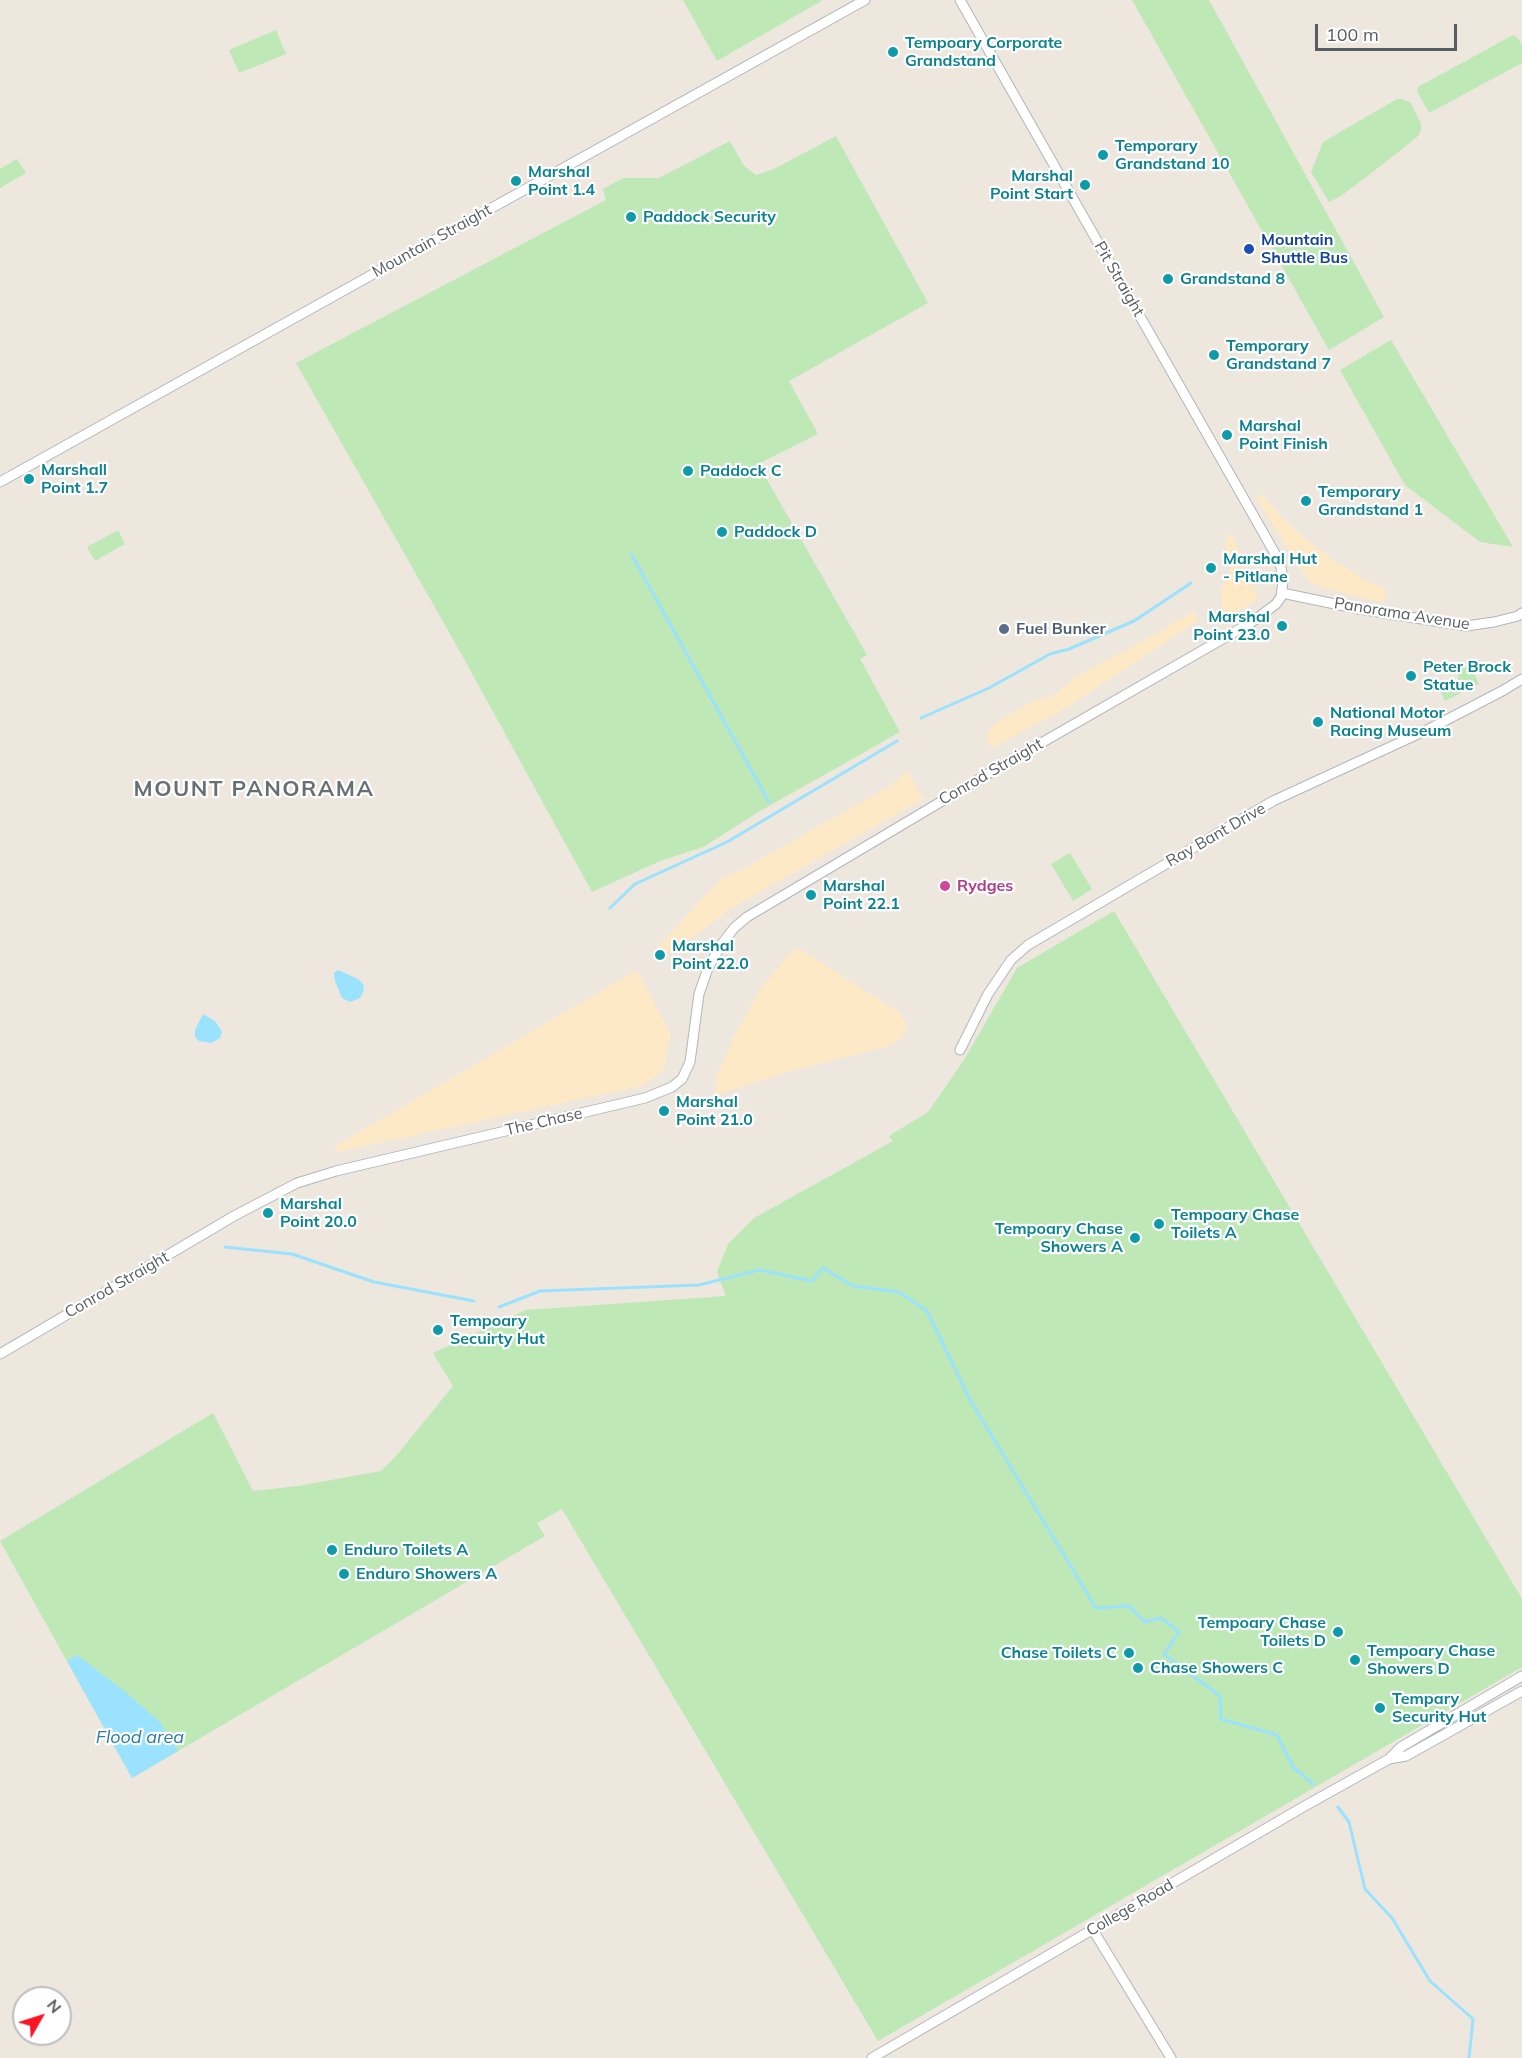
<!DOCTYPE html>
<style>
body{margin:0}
#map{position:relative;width:1522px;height:2058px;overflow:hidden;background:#ede7de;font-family:Mulish,sans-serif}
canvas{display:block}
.north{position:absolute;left:12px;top:1986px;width:60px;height:60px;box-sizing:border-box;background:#fff;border:2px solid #bcbec0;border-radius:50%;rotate:51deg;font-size:16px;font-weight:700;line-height:24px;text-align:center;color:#575d61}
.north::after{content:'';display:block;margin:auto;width:21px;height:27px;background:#fb1525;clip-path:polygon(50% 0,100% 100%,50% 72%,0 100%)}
.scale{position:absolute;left:1315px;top:24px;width:142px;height:27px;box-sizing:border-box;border:3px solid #575d61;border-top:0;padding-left:8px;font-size:18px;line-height:21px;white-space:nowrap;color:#575d61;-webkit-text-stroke:4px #fff;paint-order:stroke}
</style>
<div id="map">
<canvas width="1522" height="2058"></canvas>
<div class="north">N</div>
<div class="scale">100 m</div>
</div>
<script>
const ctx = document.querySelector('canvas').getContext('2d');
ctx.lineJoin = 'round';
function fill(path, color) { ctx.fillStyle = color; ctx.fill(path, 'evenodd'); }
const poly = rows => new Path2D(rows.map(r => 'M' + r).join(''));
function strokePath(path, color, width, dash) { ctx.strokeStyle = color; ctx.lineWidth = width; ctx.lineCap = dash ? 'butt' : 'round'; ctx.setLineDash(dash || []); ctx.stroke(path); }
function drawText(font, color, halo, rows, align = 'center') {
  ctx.font = font + ' Mulish,sans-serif'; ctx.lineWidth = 4.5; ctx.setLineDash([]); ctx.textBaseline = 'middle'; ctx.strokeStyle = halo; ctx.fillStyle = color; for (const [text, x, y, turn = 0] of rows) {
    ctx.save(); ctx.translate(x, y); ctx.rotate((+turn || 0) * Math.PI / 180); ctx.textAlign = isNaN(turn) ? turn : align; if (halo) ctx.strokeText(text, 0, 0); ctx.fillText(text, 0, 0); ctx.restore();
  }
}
const green = poly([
 [683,0,823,0,717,61],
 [1132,0,1209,0,1384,317,1329,350],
 [276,30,286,54,239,73,229,50],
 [1513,35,1518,38,1522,46,1522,63,1429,113,1417,91,1418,87],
 [1397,99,1403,99,1411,103,1421,124,1421,131,1417,137,1387,161,1341,196,1329,202,1311,172,1323,142],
 [836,136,928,303,789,381,818,434,758,464,867,655,860,659,900,732,760,811,703,847,660,861,592,892,458,648,296,363,606,200,603,189,623,178,659,178,730,141,744,166,756,175,774,169],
 [17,159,26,173,0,188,0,169],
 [1391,340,1513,547,1480,542,1405,485,1340,370],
 [118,530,125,544,95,561,87,547],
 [1470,665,1479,684,1445,701,1440,690,1458,682,1458,670],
 [1070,853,1092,889,1073,901,1051,864],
 [1114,911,1522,1599,1522,1667,878,2041,562,1509,537,1523,545,1536,132,1778,0,1541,213,1413,253,1491,298,1486,381,1471,397,1455,453,1386,433,1353,526,1310,726,1296,717,1272,728,1244,754,1218,893,1141,889,1136,928,1112,964,1060,1017,968]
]);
const sand = poly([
 [1262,494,1281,517,1303,537,1330,558,1360,577,1386,589,1384,603,1322,588,1311,582,1303,573,1256,498],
 [1231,533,1258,598,1248,606,1227,617,1223,612,1221,590,1231,570,1225,542],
 [1193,611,1199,620,1066,708,992,748,986,736,992,727,1006,717,1033,701,1052,697,1075,677,1156,634],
 [908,771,923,799,730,909,693,937,663,955,658,947,721,879,745,868,890,786],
 [798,948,900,1013,907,1025,902,1038,889,1046,787,1072,715,1096,716,1077,738,1029,761,988,784,960],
 [637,970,671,1035,663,1071,641,1086,337,1152,334,1147]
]);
const water = poly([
 [338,970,358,979,363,984,364,990,360,998,350,1002,342,998,335,981,334,973],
 [203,1014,215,1021,222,1032,220,1038,211,1043,199,1041,195,1037,195,1030],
 [77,1655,124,1691,159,1721,178,1751,132,1778,67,1661]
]);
const stream = poly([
 [631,554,769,802],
 [921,718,989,688,1050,654,1069,649,1134,621,1191,583],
 [610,908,635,884,727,842,897,741],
 [225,1247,292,1254,374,1282,474,1301],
 [499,1307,540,1291,699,1285,759,1270,812,1281,823,1268,853,1286,899,1292,927,1311,970,1400,1096,1608,1129,1606,1145,1622,1161,1618,1179,1632,1164,1654,1220,1696,1221,1719,1277,1735,1293,1767,1313,1784],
 [1338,1807,1349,1822,1365,1889,1392,1918,1430,1981,1473,2019,1469,2058]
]);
const minor = poly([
 [0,482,865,0],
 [1282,593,1359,609,1466,626,1494,622,1518,616,1522,613],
 [960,1050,988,994,1011,960,1028,945,1273,801,1429,729,1504,690,1522,679],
 [0,1354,234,1216,297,1183,336,1171,645,1098,672,1087,682,1079,690,1062,699,994,708,968,721,945,734,928,747,917,996,769,1252,622,1276,604,1281,597,1283,581,1281,567,1277,557,960,0],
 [1389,1759,1406,1756,1522,1691],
 [1093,1930,1171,2058],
 [872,2058,1303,1807,1389,1759,1401,1747,1522,1676]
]);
const markers = [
 [893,52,6,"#0f9aa8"],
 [1103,155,6,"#0f9aa8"],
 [516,181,6,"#0f9aa8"],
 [1085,185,6,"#0f9aa8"],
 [631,217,6,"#0f9aa8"],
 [1249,249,6,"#1a4fb4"],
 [1168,279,6,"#0f9aa8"],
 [1214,355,6,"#0f9aa8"],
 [1227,435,6,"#0f9aa8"],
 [688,471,6,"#0f9aa8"],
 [29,479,6,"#0f9aa8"],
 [1306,501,6,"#0f9aa8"],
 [722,532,6,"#0f9aa8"],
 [1211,568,6,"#0f9aa8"],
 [1282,626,6,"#0f9aa8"],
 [1004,629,6,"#5c6f8a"],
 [1411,676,6,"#0f9aa8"],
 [1318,722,6,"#0f9aa8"],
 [945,886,6,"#d1479c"],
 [811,895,6,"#0f9aa8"],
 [660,955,6,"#0f9aa8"],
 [664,1111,6,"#0f9aa8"],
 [268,1213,6,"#0f9aa8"],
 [1159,1224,6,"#0f9aa8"],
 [1135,1238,6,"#0f9aa8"],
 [438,1330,6,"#0f9aa8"],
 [332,1550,6,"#0f9aa8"],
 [344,1574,6,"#0f9aa8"],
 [1338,1632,6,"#0f9aa8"],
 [1129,1653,6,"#0f9aa8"],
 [1355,1660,6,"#0f9aa8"],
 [1138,1668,6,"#0f9aa8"],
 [1380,1708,6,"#0f9aa8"]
];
const cultureNames = [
 ["Tempoary Corporate",905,43],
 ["Grandstand",905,61],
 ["Temporary",1115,146],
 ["Grandstand 10",1115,164],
 ["Marshal",528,172],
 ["Point 1.4",528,190],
 ["Marshal",1073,176,"right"],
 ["Point Start",1073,194,"right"],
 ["Paddock Security",643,217],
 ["Grandstand 8",1180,279],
 ["Temporary",1226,346],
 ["Grandstand 7",1226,364],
 ["Marshal",1239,426],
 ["Point Finish",1239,444],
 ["Marshall",41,470],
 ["Point 1.7",41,488],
 ["Paddock C",700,471],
 ["Temporary",1318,492],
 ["Grandstand 1",1318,510],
 ["Paddock D",734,532],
 ["Marshal Hut",1223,559],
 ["- Pitlane",1223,577],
 ["Marshal",1270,617,"right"],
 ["Point 23.0",1270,635,"right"],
 ["Peter Brock",1423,667],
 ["Statue",1423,685],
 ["National Motor",1330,713],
 ["Racing Museum",1330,731],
 ["Marshal",823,886],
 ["Point 22.1",823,904],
 ["Marshal",672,946],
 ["Point 22.0",672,964],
 ["Marshal",676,1102],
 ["Point 21.0",676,1120],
 ["Marshal",280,1204],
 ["Point 20.0",280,1222],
 ["Tempoary Chase",1171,1215],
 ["Toilets A",1171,1233],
 ["Tempoary Chase",1123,1229,"right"],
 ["Showers A",1123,1247,"right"],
 ["Tempoary",450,1321],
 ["Secuirty Hut",450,1339],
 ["Enduro Toilets A",344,1550],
 ["Enduro Showers A",356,1574],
 ["Tempoary Chase",1326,1623,"right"],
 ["Toilets D",1326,1641,"right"],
 ["Tempoary Chase",1367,1651],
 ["Showers D",1367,1669],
 ["Chase Toilets C",1117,1653,"right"],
 ["Chase Showers C",1150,1668],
 ["Tempary",1392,1699],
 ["Security Hut",1392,1717]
];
const transitNames = [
 ["Mountain",1261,240],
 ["Shuttle Bus",1261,258]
];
const streetNames = [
 ["Mountain Straight",432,241,-29],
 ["Pit Straight",1119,279,60],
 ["Panorama Avenue",1402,614,9],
 ["Conrod Straight",991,772,-30],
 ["Ray Bant Drive",1216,835,-30],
 ["The Chase",544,1122,-13],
 ["Conrod Straight",117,1285,-30],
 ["College Road",1130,1908,-30]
];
const serviceNames = [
 ["Fuel Bunker",1016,629]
];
const hotelNames = [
 ["Rydges",957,886]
];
const waterNames = [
 ["Flood area",140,1738]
];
const districtNames = [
 ["MOUNT PANORAMA",254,789]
];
fill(green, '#bee8b6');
fill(sand, '#fee9c7');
fill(water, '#9be2ff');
strokePath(stream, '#9be2ff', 3);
strokePath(minor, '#b1b6bb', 11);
strokePath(minor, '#fff', 9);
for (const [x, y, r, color] of markers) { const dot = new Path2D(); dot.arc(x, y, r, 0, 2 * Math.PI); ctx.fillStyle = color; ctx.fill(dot); strokePath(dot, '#fff', 2); }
drawText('bold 16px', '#0d838f', '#fff', cultureNames, 'left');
drawText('bold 16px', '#164399', '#fff', transitNames, 'left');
drawText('16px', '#575d61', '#fff', streetNames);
drawText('bold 16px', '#4e5e75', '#fff', serviceNames, 'left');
drawText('bold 16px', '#b23c85', '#fff', hotelNames, 'left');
drawText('italic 18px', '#2b7ba8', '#fff', waterNames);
ctx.letterSpacing = '1.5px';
drawText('bold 22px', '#686f73', '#fff', districtNames);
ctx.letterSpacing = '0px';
</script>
